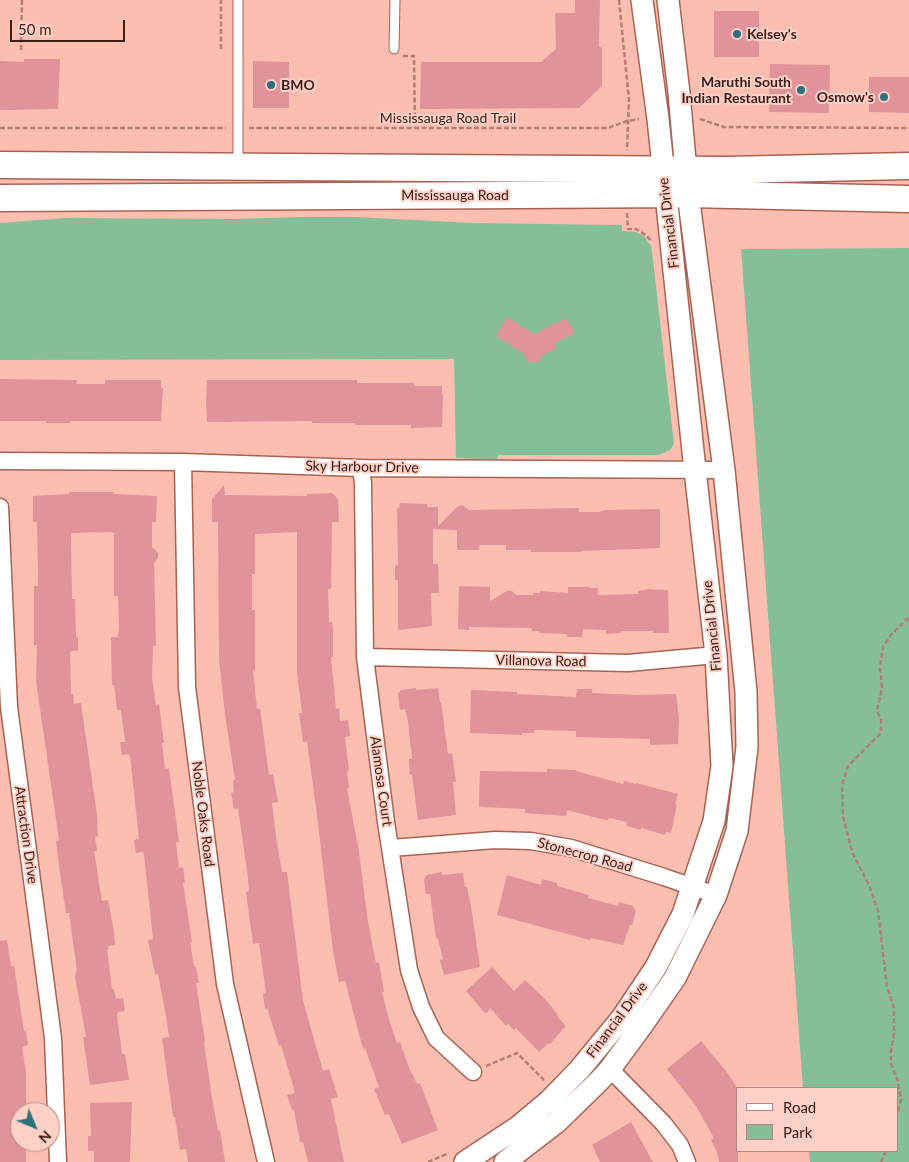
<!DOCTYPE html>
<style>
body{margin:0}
#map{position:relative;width:909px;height:1162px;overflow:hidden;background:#fcbeb0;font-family:Lato,sans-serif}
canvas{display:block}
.legend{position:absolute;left:736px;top:1087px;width:162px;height:65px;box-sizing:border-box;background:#ffd0c5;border:1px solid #b0887f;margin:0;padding:6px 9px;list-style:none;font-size:15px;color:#3a1d17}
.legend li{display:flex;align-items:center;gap:10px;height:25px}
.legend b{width:25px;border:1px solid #b0887f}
.north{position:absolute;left:10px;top:1102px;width:50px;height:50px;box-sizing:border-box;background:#ffd0c5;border:1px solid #b0887f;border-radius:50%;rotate:135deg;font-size:14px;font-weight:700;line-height:20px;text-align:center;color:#3a1d17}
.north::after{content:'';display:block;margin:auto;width:18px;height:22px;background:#2b717f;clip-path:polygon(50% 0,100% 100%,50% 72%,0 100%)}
.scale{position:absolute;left:10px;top:20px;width:115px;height:22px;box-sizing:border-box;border:2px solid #3a1d17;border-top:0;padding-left:6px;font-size:15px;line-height:18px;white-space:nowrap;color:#3a1d17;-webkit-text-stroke:4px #ffd0c5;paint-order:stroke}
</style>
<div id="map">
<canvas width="909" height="1162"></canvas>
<ul class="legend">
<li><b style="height:6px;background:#fff"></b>Road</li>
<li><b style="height:14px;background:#86bf97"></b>Park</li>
</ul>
<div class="north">N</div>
<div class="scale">50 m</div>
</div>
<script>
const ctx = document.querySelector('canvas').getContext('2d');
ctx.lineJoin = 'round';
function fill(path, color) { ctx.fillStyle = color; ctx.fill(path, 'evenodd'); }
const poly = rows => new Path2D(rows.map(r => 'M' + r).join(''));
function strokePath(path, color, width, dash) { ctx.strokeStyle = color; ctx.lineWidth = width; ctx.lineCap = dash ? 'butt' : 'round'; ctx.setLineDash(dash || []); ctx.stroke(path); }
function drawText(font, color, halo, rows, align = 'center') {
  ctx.font = font + ' Lato,sans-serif'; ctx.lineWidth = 4; ctx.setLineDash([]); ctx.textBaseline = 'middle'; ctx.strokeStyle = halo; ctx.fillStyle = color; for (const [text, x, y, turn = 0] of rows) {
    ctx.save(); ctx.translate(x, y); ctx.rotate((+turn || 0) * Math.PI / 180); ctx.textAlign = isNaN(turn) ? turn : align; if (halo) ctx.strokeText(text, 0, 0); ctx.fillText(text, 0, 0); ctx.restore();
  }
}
const green = poly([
 [303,217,356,217,474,223,622,225,622,231,636,232,644,236,651,246,653,260,674,444,670,450,659,455,498,455,497,460,456,458,454,359,0,360,0,223,65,218,233,219],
 [909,248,909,1162,810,1162,809,1151,898,1151,898,1088,803,1088,741,249]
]);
const building = poly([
 [575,0,600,0,599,47,602,47,602,86,579,108,420,109,421,62,541,62,556,49,555,13,575,13],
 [714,11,759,11,759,57,714,57],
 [24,59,60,59,58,109,0,110,0,61,24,62],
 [253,61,289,62,289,108,253,108],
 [770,64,830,65,829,113,769,112],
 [869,77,909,77,909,113,869,112],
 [507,317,534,334,566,318,575,333,554,344,557,348,543,355,538,362,528,362,523,353,496,336],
 [0,379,77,380,77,384,105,384,105,380,161,380,161,388,163,388,161,421,70,421,70,423,46,423,46,421,0,421],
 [207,380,357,380,357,383,414,383,414,386,442,386,442,395,443,395,442,427,411,428,411,425,355,425,355,423,312,423,312,421,207,422,206,401],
 [224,485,225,495,307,496,307,494,332,493,338,499,339,522,332,522,331,589,328,589,329,622,332,622,333,628,333,657,331,657,336,709,339,708,340,721,348,720,350,736,345,737,349,770,347,772,349,788,347,788,359,852,368,922,376,963,379,962,384,992,382,992,390,1023,397,1043,400,1042,411,1073,412,1073,417,1084,420,1083,438,1130,402,1144,389,1114,385,1115,374,1089,379,1087,365,1048,363,1049,345,981,339,982,333,951,316,807,307,742,303,742,299,713,302,713,297,672,297,532,255,534,255,574,252,574,252,610,255,610,255,671,253,671,257,709,260,708,269,775,273,774,278,802,272,803,276,836,282,872,287,872,303,1001,323,1071,329,1069,338,1097,331,1099,344,1162,308,1162,303,1142,300,1142,294,1110,292,1110,287,1095,295,1093,281,1045,279,1046,267,1008,265,1009,263,994,266,993,259,943,253,944,246,892,249,891,248,878,238,808,234,809,231,793,234,792,233,780,235,780,225,714,219,661,218,522,212,522,212,499],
 [69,492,114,492,114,494,157,496,156,522,152,522,152,547,158,553,158,558,154,563,156,646,153,646,152,679,156,705,159,704,164,743,162,743,165,769,169,768,179,842,176,842,179,868,183,867,185,883,183,883,192,942,190,942,194,967,196,967,199,983,196,983,205,1041,204,1042,212,1098,218,1131,220,1130,225,1162,188,1162,186,1149,180,1150,175,1117,173,1117,162,1038,169,1037,166,1016,158,974,155,974,148,940,153,939,144,855,143,852,136,853,134,840,139,839,130,756,129,754,122,755,120,742,125,742,121,710,117,710,114,685,112,685,111,637,118,637,119,627,118,596,114,596,114,533,111,532,71,533,72,599,75,599,76,637,78,637,78,651,71,651,70,653,71,694,73,694,74,704,81,703,97,815,98,836,95,837,97,851,94,851,102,901,108,900,114,932,115,945,108,946,109,949,107,950,112,989,114,989,116,999,123,998,125,1011,118,1012,117,1015,122,1054,125,1054,129,1080,90,1085,83,1037,86,1037,75,977,76,972,77,971,69,913,66,913,60,873,56,841,59,840,36,681,37,645,34,645,34,586,38,586,38,573,37,522,33,522,33,496,69,494],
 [400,503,427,504,427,507,438,507,438,526,458,506,462,505,469,510,579,508,579,512,599,512,604,510,660,509,660,548,581,551,581,552,531,552,531,550,506,550,506,545,479,545,479,550,457,550,457,530,433,529,433,564,438,564,439,593,431,593,432,626,398,630,398,580,395,580,395,565,398,565,397,508,399,508],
 [459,586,490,587,490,601,507,591,512,591,516,595,533,595,533,593,540,593,540,591,568,593,568,587,588,587,591,588,598,588,598,595,638,594,638,591,646,590,648,589,668,590,669,633,653,633,653,631,621,631,621,633,606,634,606,630,583,629,582,637,567,637,567,634,539,633,539,631,531,631,532,628,469,627,469,630,458,629],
 [416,688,416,690,438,688,440,702,441,702,448,754,452,753,456,782,453,782,456,815,418,820,412,775,410,775,409,761,409,759,412,759,408,722,405,709,400,710,398,694,401,690],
 [577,689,592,689,592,693,638,695,676,694,679,719,678,744,650,745,650,739,576,737,576,731,534,730,534,733,522,733,522,735,470,733,471,690,517,692,517,694,576,697],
 [547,769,576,770,576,771,623,784,624,781,636,784,636,783,678,794,675,805,677,805,671,833,666,832,665,835,641,828,641,830,626,826,627,822,610,818,607,820,601,819,567,810,566,816,525,813,525,809,479,807,480,771,547,772],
 [442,872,442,875,463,873,465,887,467,887,471,906,480,967,444,975,440,960,443,959,438,939,436,938,430,894,426,894,424,879,427,875],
 [507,875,541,885,542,879,557,883,557,886,589,895,588,898,618,906,619,902,633,906,636,911,632,925,630,925,623,945,591,938,590,940,497,915],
 [7,940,11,966,14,966,24,1031,26,1031,28,1045,22,1047,26,1072,26,1112,20,1112,20,1142,26,1142,26,1162,0,1162,0,941],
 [492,967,514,991,525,980,546,1000,558,1015,557,1016,566,1026,550,1044,549,1043,539,1052,516,1028,514,1030,508,1024,506,1026,490,1008,487,1013,485,1013,466,991],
 [701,1041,726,1071,738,1089,738,1162,719,1162,717,1152,711,1140,714,1138,696,1106,667,1069],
 [132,1102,130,1162,94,1162,94,1151,88,1151,88,1136,91,1136,90,1103],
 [631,1122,653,1162,600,1162,592,1145]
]);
const path = poly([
 [619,0,629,100,627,150],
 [221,49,221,0],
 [21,50,22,0],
 [403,56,414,56,415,128],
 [700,119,724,127,909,128],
 [0,128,226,128],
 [249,128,608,128,627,121,639,119],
 [627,213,628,229,636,229,646,235,652,242],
 [486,1066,517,1053,544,1080],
 [898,1111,901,1100,898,1081,891,1064,891,1052,894,1033,894,1008,887,987,878,911,869,885,852,852,843,816,842,785,848,766,881,733,881,720,877,710,882,688,880,668,883,647,891,635,909,617],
 [428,1162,449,1153],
 [881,1162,886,1151]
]);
const service = poly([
 [238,0,238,164],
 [394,49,395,0]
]);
const minor = poly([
 [0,461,183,462,361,468,724,470],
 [183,462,187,687,225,984,266,1162],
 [361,468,363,483,365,657,386,822,409,970,421,1007,436,1038,473,1072],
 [0,507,9,707,53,1038,58,1162],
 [365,657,628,663,716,655],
 [391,848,495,840,531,841,571,848,664,877,716,895],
 [610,1069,663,1123,680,1145,687,1162]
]);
const tertiary = poly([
 [465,1162,518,1127,549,1101,580,1069,622,1018,656,967,683,914,714,821,722,766,716,655,695,470,658,119,642,0],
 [505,1162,557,1122,599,1081,610,1069,643,1024,675,978,716,895,737,831,747,747,746,692,724,470,688,194,679,93,668,0]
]);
const primary = poly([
 [0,165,727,170,909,166],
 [0,198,688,194,909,199]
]);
const markers = [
 [737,34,5,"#2b717f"],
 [271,85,5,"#2b717f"],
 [801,90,5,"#2b717f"],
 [884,97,5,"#2b717f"]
];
const poiNames = [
 ["Kelsey's",747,34],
 ["Maruthi South",791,82,"right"],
 ["Indian Restaurant",791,98,"right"],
 ["BMO",281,85],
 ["Osmow's",874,97,"right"]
];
const streetNames = [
 ["Mississauga Road Trail",448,118],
 ["Mississauga Road",455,195],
 ["Financial Drive",669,223,-97],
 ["Sky Harbour Drive",362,467,1],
 ["Financial Drive",712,626,-96],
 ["Villanova Road",541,661,1],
 ["Alamosa Court",381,781,82],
 ["Noble Oaks Road",203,814,83],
 ["Attraction Drive",26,835,82],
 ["Stonecrop Road",585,855,15],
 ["Financial Drive",617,1020,-53]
];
fill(green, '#86bf97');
fill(building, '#e0939a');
strokePath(service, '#a86354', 11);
strokePath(minor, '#a86354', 19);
strokePath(tertiary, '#a86354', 24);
strokePath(primary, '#a86354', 29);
strokePath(path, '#b28075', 2.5, [5, 2.5]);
strokePath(service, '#fff', 9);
strokePath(minor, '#fff', 16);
strokePath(tertiary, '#fff', 21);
strokePath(primary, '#fff', 26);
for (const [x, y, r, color] of markers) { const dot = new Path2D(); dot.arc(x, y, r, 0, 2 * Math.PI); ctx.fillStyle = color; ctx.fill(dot); strokePath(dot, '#ffd0c5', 2); }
drawText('bold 14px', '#3a1d17', '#ffd0c5', poiNames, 'left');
drawText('14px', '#3a1d17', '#ffd0c5', streetNames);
</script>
